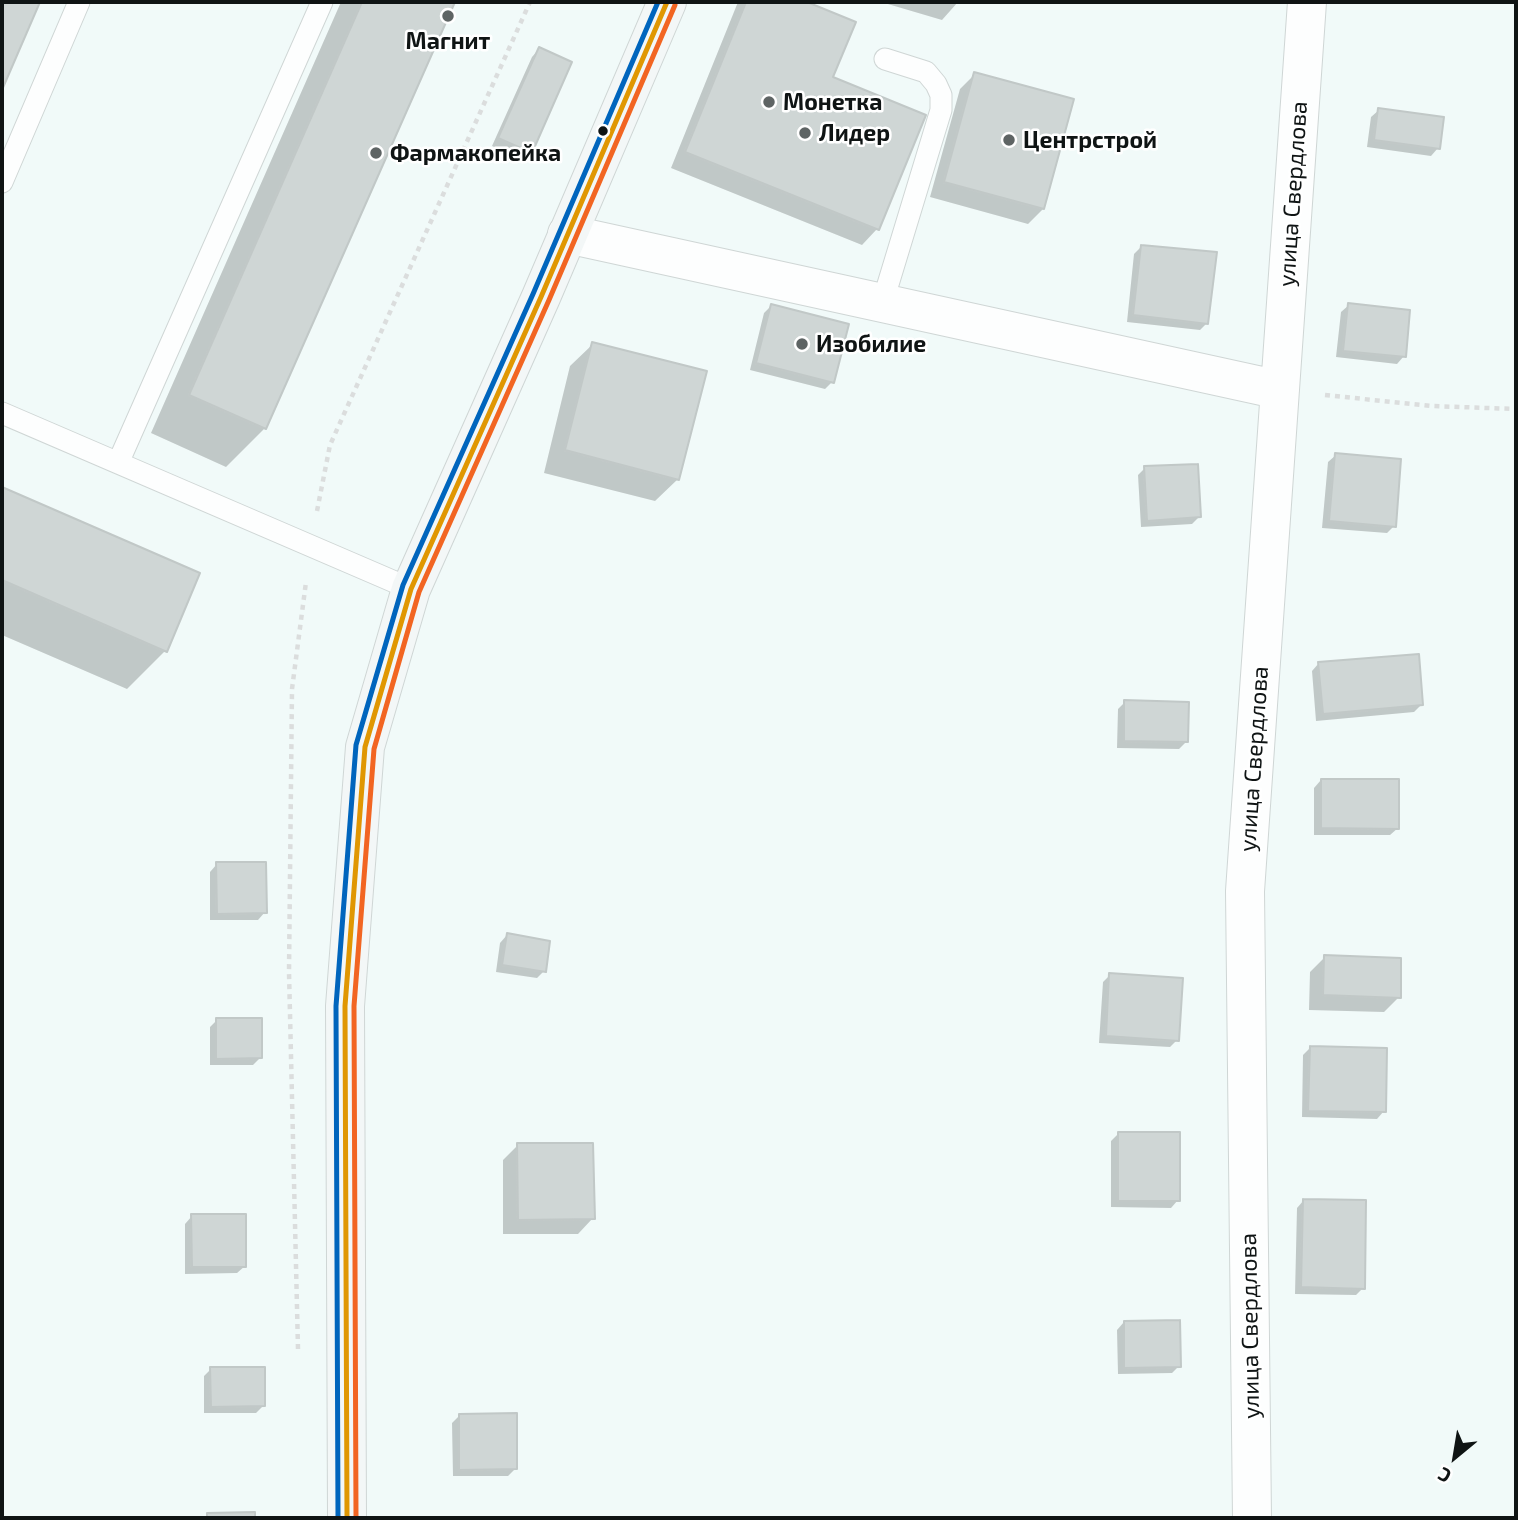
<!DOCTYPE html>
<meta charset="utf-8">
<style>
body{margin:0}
#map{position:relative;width:1518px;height:1520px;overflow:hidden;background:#f1faf9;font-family:"Exo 2",sans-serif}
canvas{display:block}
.frame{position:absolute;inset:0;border:4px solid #0f1414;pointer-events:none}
.north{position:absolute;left:1420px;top:1422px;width:70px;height:70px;-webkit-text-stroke:5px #fff;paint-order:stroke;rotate:210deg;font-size:19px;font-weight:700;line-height:28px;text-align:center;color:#0f1414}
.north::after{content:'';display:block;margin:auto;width:24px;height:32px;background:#0f1414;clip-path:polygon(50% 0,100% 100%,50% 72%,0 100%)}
</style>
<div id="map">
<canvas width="1518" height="1520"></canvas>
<div class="frame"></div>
<div class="north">С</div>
</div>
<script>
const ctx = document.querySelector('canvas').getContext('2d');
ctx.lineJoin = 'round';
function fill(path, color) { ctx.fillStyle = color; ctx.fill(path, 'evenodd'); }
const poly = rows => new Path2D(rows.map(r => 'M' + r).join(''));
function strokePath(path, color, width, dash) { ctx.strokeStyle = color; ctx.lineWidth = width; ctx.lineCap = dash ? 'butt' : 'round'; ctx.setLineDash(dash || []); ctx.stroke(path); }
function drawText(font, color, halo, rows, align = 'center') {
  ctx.font = font + ' "Exo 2",sans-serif'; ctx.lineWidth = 5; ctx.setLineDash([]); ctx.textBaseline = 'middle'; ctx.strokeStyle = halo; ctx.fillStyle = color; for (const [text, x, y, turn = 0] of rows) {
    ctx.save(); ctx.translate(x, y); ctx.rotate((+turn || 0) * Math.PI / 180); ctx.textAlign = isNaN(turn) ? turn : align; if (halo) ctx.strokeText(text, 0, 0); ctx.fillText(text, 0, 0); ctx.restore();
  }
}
const shadow = poly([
 [2,2,37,2,2,85],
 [341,2,453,2,265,428,226,467,151,433],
 [738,2,803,2,854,23,831,78,923,116,877,229,862,245,671,168],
 [881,2,958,2,942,20],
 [539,49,530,152,523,159,492,146,532,57],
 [975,74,1043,209,1028,224,930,197,960,89],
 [1379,110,1438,148,1431,156,1367,147,1371,117],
 [1142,246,1207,323,1200,330,1127,322,1134,254],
 [1349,305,1404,356,1397,364,1336,357,1341,312],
 [771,306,832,382,825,389,750,370,764,313],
 [593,344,678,479,655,501,544,473,570,366],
 [1336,455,1394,526,1387,533,1322,528,1328,462],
 [1145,468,1200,516,1192,524,1141,527,1138,475],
 [2,490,198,574,165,651,127,689,2,635],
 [1319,663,1421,705,1414,712,1316,721,1312,671],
 [1125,702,1186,742,1179,749,1117,748,1118,709],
 [1321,780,1398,828,1390,835,1314,835,1314,788],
 [217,864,265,912,258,920,210,920,210,872],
 [507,935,544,971,537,978,496,972,500,943],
 [1325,957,1399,997,1384,1012,1309,1010,1310,972],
 [1110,975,1177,1040,1170,1047,1099,1043,1103,982],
 [217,1020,261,1057,253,1065,210,1065,210,1027],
 [1311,1047,1384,1111,1377,1119,1302,1117,1303,1055],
 [1118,1134,1178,1200,1171,1208,1111,1207,1111,1141],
 [518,1145,593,1218,578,1234,503,1234,503,1160],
 [1304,1200,1363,1288,1356,1295,1295,1294,1297,1208],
 [192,1216,245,1266,237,1273,185,1274,185,1224],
 [1124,1322,1179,1366,1172,1373,1118,1374,1117,1330],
 [211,1369,263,1406,256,1413,204,1413,204,1376],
 [459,1416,515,1469,508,1476,453,1476,452,1423]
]);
const building = poly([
 [2,2,40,2,2,90,2,2],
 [362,2,455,2,266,429,189,395,362,2],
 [746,2,807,2,856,22,833,77,926,115,879,230,685,152,746,2],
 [539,47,572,62,532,153,498,138,539,47],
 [974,72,1074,99,1044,209,944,182,974,72],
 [1378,108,1444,117,1440,149,1374,140,1378,108],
 [1141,245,1217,252,1208,324,1133,315,1141,245],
 [1348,303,1410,310,1406,357,1343,351,1348,303],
 [771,304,849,324,834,383,756,363,771,304],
 [592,342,707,371,679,480,565,450,592,342],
 [1335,453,1401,459,1396,527,1329,521,1335,453],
 [1198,464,1201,517,1147,521,1144,466,1198,464],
 [2,487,200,573,167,652,2,580,2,487],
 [1419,654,1423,705,1323,714,1318,662,1419,654],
 [1124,700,1189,702,1188,742,1124,741,1124,700],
 [1321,779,1399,779,1399,829,1321,828,1321,779],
 [216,862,266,862,267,913,217,914,216,862],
 [507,933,550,941,546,972,502,965,507,933],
 [1324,955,1401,958,1401,998,1323,995,1324,955],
 [1109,973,1183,978,1179,1041,1106,1036,1109,973],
 [216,1018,262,1018,262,1058,216,1059,216,1018],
 [1310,1046,1387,1048,1386,1112,1308,1111,1310,1046],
 [1118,1132,1180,1132,1180,1201,1118,1201,1118,1132],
 [517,1143,593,1143,595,1219,518,1220,517,1143],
 [1303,1199,1366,1200,1365,1289,1301,1287,1303,1199],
 [191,1214,246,1214,246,1267,192,1267,191,1214],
 [1180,1320,1181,1367,1124,1368,1124,1321,1180,1320],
 [210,1367,265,1367,265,1406,211,1407,210,1367],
 [517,1413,517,1469,459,1470,459,1414,517,1413],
 [255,1512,255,1518,207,1518,207,1513,255,1512]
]);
const path = poly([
 [1325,395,1431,406,1516,409],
 [317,511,330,445,530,2],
 [298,1349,289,972,292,689,306,582]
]);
const service = poly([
 [2,182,79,2],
 [882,304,941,110,941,95,936,84,926,72,885,59],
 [2,413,411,589],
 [118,463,322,2]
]);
const minor = poly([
 [567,234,1280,390],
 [1252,1518,1245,891,1307,2]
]);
const secondary = poly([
 [347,1518,345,1006,365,747,411,589,541,297,667,2]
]);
const bus1 = poly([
 [347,1518,345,1006,365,747,411,589,541,297,667,2]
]);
const bus2 = poly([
 [356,1518,354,1006,374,749,419,592,549,300,675,5]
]);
const bus3 = poly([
 [338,1518,336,1006,356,745,403,585,533,294,658,2]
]);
const markers = [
 [448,16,7,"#5e6464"],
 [769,102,7,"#5e6464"],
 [603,131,6,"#0f1414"],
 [805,133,7,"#5e6464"],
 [1009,140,7,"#5e6464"],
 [376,153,7,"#5e6464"],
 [802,344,7,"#5e6464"]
];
const poiNames = [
 ["Магнит",448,41,"center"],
 ["Монетка",783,102],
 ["Лидер",819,133],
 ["Центрстрой",1023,140],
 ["Фармакопейка",390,153],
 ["Изобилие",816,344]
];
const streetNames = [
 ["улица Свердлова",1293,194,-86],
 ["улица Свердлова",1254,759,-86],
 ["улица Свердлова",1250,1326,-91]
];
fill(shadow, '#0003');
fill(building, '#cfd6d5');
strokePath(building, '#c1c8c7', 2);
strokePath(service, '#cfd6d5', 23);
strokePath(minor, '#cfd6d5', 40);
strokePath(secondary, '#cfd6d5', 40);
strokePath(path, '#dbdddd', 4.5, [5, 5]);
strokePath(service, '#fdfefe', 21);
strokePath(minor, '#fdfefe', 38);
strokePath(secondary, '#f3f7f7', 38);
strokePath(bus1, '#e09702', 5);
strokePath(bus2, '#f26522', 5);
strokePath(bus3, '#0065bd', 5);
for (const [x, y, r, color] of markers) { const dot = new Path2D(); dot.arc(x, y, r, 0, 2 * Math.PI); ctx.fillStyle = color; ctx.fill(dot); strokePath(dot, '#fff', 2.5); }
drawText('bold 23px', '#0f1414', '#fff', poiNames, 'left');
drawText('23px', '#0f1414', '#fff', streetNames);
</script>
